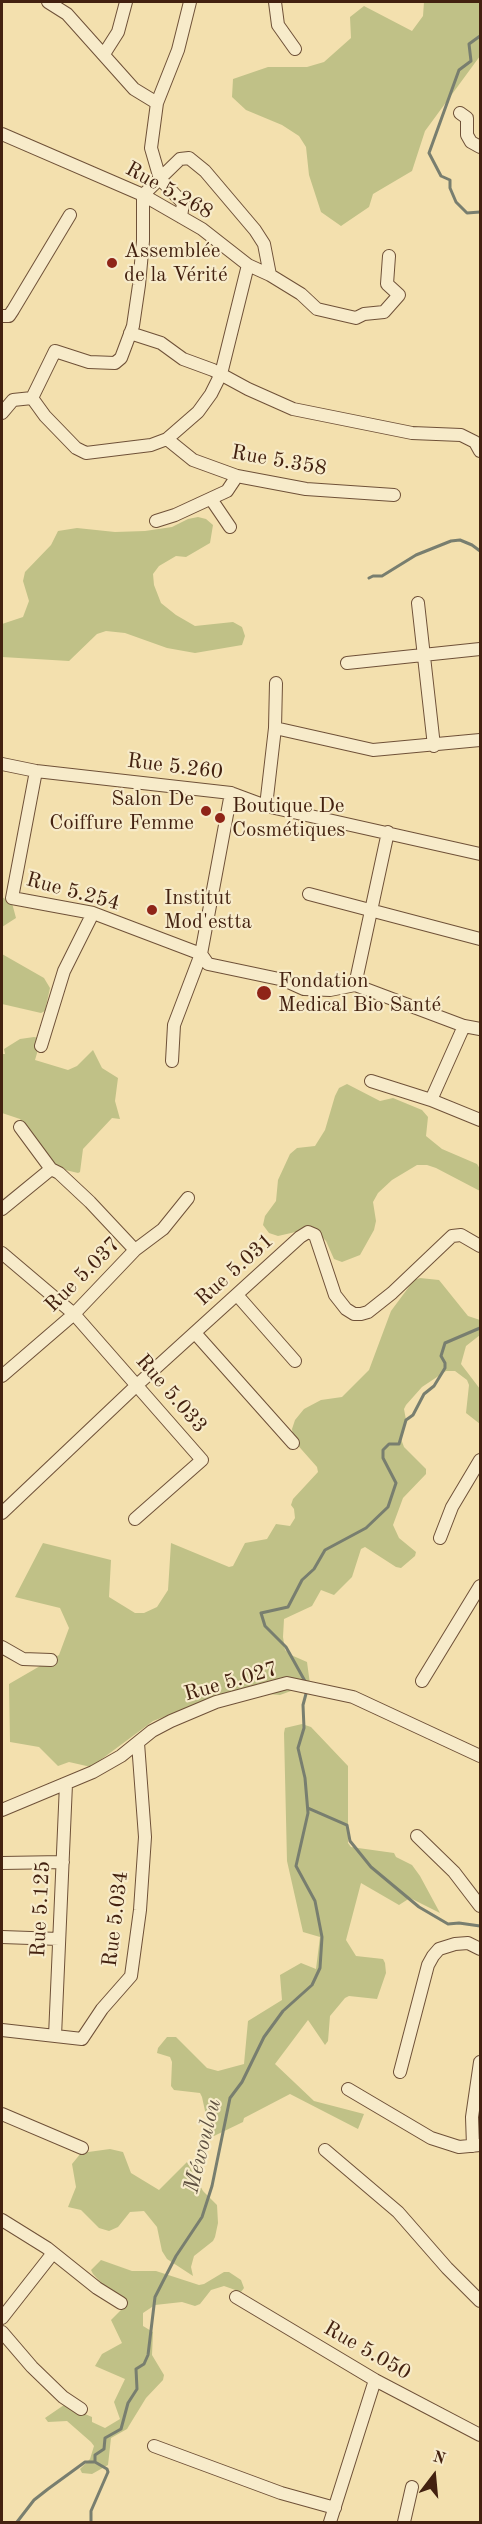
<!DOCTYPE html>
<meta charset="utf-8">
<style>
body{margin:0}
#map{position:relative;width:482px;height:2524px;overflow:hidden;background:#f3e0ae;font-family:"Old Standard TT",serif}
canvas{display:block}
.frame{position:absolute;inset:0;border:3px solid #432110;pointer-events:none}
.north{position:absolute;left:404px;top:2446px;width:60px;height:60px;-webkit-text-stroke:4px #f7ebca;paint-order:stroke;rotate:16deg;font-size:16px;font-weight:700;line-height:24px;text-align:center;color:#432110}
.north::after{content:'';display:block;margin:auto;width:21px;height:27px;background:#432110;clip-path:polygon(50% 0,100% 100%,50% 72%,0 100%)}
</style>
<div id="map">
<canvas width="482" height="2524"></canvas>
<div class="frame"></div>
<div class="north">N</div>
</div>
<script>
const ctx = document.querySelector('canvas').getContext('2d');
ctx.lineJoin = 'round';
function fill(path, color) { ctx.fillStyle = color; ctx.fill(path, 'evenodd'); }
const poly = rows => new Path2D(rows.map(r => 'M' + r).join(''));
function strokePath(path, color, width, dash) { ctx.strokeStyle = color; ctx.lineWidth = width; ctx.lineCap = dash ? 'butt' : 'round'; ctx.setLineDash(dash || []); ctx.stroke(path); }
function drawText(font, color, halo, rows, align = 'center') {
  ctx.font = font + ' "Old Standard TT",serif'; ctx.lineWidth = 4.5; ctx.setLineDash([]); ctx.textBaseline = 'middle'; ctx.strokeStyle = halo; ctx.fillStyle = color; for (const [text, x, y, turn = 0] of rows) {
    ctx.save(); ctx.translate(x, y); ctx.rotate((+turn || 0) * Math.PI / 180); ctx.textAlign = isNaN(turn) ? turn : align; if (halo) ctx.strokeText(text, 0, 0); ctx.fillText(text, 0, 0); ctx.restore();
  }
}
const green = poly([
 [424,2,480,2,480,56,425,131,412,171,373,194,369,207,341,226,321,212,309,175,306,147,299,136,282,125,246,110,232,97,233,79,268,67,307,67,324,62,351,38,350,17,364,6,412,31,423,16],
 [198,517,206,519,213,525,210,543,186,557,176,556,159,566,153,574,154,585,161,603,176,615,195,626,233,622,242,627,245,636,242,645,195,653,167,648,125,633,106,631,97,634,69,661,2,657,2,624,23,617,29,601,23,581,25,572,51,545,58,531,77,528,115,532,145,531,172,527,188,519],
 [2,897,12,903,16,918,2,927],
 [2,954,44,978,50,988,45,1011,41,1013,2,1004],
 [34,1037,39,1038,40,1043,35,1060,68,1070,77,1066,93,1050,102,1068,118,1078,115,1101,120,1119,112,1118,83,1149,80,1172,78,1173,57,1168,20,1119,2,1113,2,1054,5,1054,4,1049,20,1039],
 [347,1084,380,1101,393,1098,422,1110,428,1117,426,1136,442,1149,477,1164,480,1169,480,1191,436,1168,427,1165,417,1165,392,1180,378,1193,373,1202,376,1221,374,1230,360,1255,342,1262,334,1259,326,1241,313,1228,278,1236,269,1233,263,1225,265,1216,276,1201,278,1180,290,1154,297,1148,315,1146,325,1130,335,1096,339,1088],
 [420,1278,439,1280,468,1316,480,1320,480,1335,466,1346,461,1364,480,1389,480,1424,466,1413,469,1385,467,1380,455,1371,446,1371,422,1387,406,1405,404,1409,406,1420,401,1439,404,1447,426,1469,426,1474,403,1498,393,1525,399,1538,416,1552,415,1556,401,1568,396,1567,365,1547,361,1549,352,1577,334,1595,321,1590,312,1606,284,1619,283,1637,285,1650,291,1655,307,1662,310,1684,280,1695,233,1691,153,1721,91,1767,69,1762,58,1766,39,1747,10,1742,9,1684,59,1655,69,1628,60,1608,15,1597,43,1543,111,1560,109,1597,135,1613,144,1613,157,1607,168,1590,171,1543,229,1567,233,1566,245,1543,267,1539,276,1524,290,1526,295,1518,294,1509,291,1505,293,1499,318,1472,317,1467,294,1441,292,1429,295,1420,304,1409,321,1400,342,1397,369,1370,391,1311,414,1280],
 [302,1724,311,1727,348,1766,348,1843,351,1847,394,1853,396,1857,412,1865,420,1876,440,1913,410,1898,399,1905,361,1883,346,1940,356,1956,383,1959,385,1963,386,1973,377,1999,349,1996,345,1998,330,2016,328,2041,325,2045,308,2020,275,2064,314,2101,364,2114,358,2129,290,2094,244,2118,243,2122,214,2136,210,2134,202,2097,200,2093,174,2090,171,2086,172,2062,170,2057,157,2053,158,2048,167,2037,176,2037,207,2068,218,2071,244,2064,248,2021,282,2000,280,1975,301,1963,316,1969,320,1937,303,1932,287,1861,284,1733,285,1728],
 [110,2149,123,2152,131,2173,159,2190,187,2162,203,2191,217,2205,218,2223,215,2237,213,2241,194,2256,191,2267,193,2276,167,2259,162,2251,157,2227,144,2211,130,2212,118,2227,109,2231,99,2228,81,2210,68,2207,76,2187,72,2164,81,2153],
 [101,2260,132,2271,156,2271,199,2285,204,2284,224,2272,229,2272,241,2280,244,2288,241,2292,224,2286,211,2290,200,2304,195,2306,182,2302,155,2305,143,2313,143,2326,153,2332,152,2355,164,2375,163,2380,146,2398,127,2429,111,2438,108,2465,92,2474,82,2473,80,2469,90,2459,94,2446,91,2442,67,2421,48,2422,45,2418,64,2405,92,2417,92,2422,105,2428,120,2419,114,2402,125,2379,95,2366,102,2354,122,2343,111,2320,127,2304,112,2294,93,2274,91,2270]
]);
const stream = poly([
 [480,36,469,44,471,61,459,70,429,153,441,176,450,180,450,188,456,202,467,213,480,212],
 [472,545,480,551],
 [369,578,373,576,382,576,416,555,451,541,460,540,472,545],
 [306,1683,286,1647,265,1626,261,1613,288,1607,302,1580,314,1569,325,1550,366,1528,388,1507,396,1483,383,1458,383,1450,389,1444,399,1444,406,1420,413,1415,424,1394,434,1386,445,1368,445,1363,441,1356,445,1343,480,1328],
 [308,1808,347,1825,350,1841,371,1867,419,1907,448,1924,459,1923,480,1926],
 [17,2522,34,2500,48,2489,85,2462,95,2462],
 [91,2522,91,2511,108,2472,107,2469,95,2462,95,2455,104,2449,105,2438,121,2429,128,2403,137,2389,136,2369,144,2364,148,2355,155,2297,176,2256,202,2217,212,2186,230,2098,242,2082,264,2037,283,2011,312,1985,320,1968,322,1937,315,1901,296,1866,308,1813,305,1778,298,1748,304,1728,303,1705,307,1690]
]);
const street = poly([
 [48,2,67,14,134,89,157,103,178,50,190,2],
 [275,2,278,25,295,49],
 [104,54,118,32,126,2],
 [157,103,151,148,160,179,183,203,181,217],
 [460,113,467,118,467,135,471,142,480,147],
 [2,134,143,195,202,229,248,265,221,374,211,394,198,412,167,439,151,445,86,453,76,448,45,416,32,398],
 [248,265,270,275,301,294,317,309,356,318,364,314,384,312,399,295,387,284,389,256],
 [2,316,9,316,13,310,70,215],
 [130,333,161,343,183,359,213,370,248,389,293,409,412,433,461,435,475,442,480,451],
 [2,413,13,400,32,398,55,351,89,362,115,363,121,358,133,326,139,285,143,241,143,195,180,159,189,158,205,171,255,230,264,244,270,275],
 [167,439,193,460,237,476,306,489,394,495],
 [211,499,230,527],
 [156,521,175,515,227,491,237,476],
 [418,603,434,746],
 [347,663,480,649],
 [275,728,276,683],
 [2,764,36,771,231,793,266,806,480,854],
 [36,771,12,898,93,913,201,954,208,964,284,980,304,989,330,990,355,985,464,1026,480,1029],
 [266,806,275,728,373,750,480,740],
 [309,894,480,939],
 [355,985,388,832],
 [464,1026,431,1100,480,1120],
 [41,1046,64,971,93,913],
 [172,1061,174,1025,201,954,231,793],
 [371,1081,431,1100],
 [20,1127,51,1169,59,1173,90,1202,135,1250],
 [2,1209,51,1169],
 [2,1253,74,1314,202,1460,135,1519],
 [237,1295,295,1361],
 [195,1333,293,1443],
 [2,1376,74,1314,135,1250,163,1229,188,1198],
 [2,1513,137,1385,300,1237,308,1232,315,1235,335,1295,346,1309,354,1314,361,1314,368,1312,392,1293,452,1236,461,1235,480,1246],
 [440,1538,452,1507,480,1460],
 [2,1647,23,1659,51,1660],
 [422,1681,480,1586],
 [2,1810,93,1772,121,1756,152,1731,171,1721,216,1702,287,1683,353,1697,480,1756],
 [417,1836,454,1872,480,1906],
 [2,1863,63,1862],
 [2,1937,59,1939],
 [2,2030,82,2039,102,2009,131,1976,140,1910,145,1837,138,1743],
 [55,2036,66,1784],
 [400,2072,428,1965,433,1956,439,1949,455,1944,468,1943,480,1949],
 [348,2089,431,2138,459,2147,480,2145],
 [2,2114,82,2148],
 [473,2146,472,2117,480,2062],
 [325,2150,398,2212,447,2268,480,2301],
 [2,2220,47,2248,97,2288,121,2303],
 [236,2297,375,2380,480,2435],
 [2,2318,53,2253],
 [2,2332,32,2367,63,2397,81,2409],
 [154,2446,281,2493,335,2508],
 [330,2522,375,2380],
 [404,2522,412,2487]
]);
const markers = [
 [112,263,6,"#8f2418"],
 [206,811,6,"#8f2418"],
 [220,818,6,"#8f2418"],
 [152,910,6,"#8f2418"],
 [264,993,8,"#8f2418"]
];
const streetNames = [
 ["Rue 5.268",169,191,29],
 ["Rue 5.358",279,461,10],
 ["Rue 5.260",175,767,7],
 ["Rue 5.254",73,892,15],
 ["Rue 5.031",235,1270,-42],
 ["Rue 5.037",83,1275,-45],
 ["Rue 5.033",171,1394,49],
 ["Rue 5.027",231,1682,-16],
 ["Rue 5.125",41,1909,-87],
 ["Rue 5.034",116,1919,-83],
 ["Rue 5.050",367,2351,30]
];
const poiNames = [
 ["Assemblée",124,251],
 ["de la Vérité",124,275],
 ["Salon De",194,799,"right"],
 ["Coiffure Femme",194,823,"right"],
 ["Boutique De",232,806],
 ["Cosmétiques",232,830],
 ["Institut",164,898],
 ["Mod'estta",164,922],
 ["Fondation",278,981],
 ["Medical Bio Santé",278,1005]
];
const waterNames = [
 ["Méwoulou",203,2146,-76]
];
fill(green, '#c0c187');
strokePath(stream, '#787e6f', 3);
strokePath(street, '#6f5138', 14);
strokePath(street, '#f7ebca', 12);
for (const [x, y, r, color] of markers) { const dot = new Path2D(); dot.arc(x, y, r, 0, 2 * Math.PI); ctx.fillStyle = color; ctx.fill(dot); strokePath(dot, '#f7ebca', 2); }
drawText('21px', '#432110', '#f7ebca', streetNames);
drawText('21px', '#432110', '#f7ebca', poiNames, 'left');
drawText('italic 22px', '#5e5040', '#f7ebca', waterNames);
</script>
